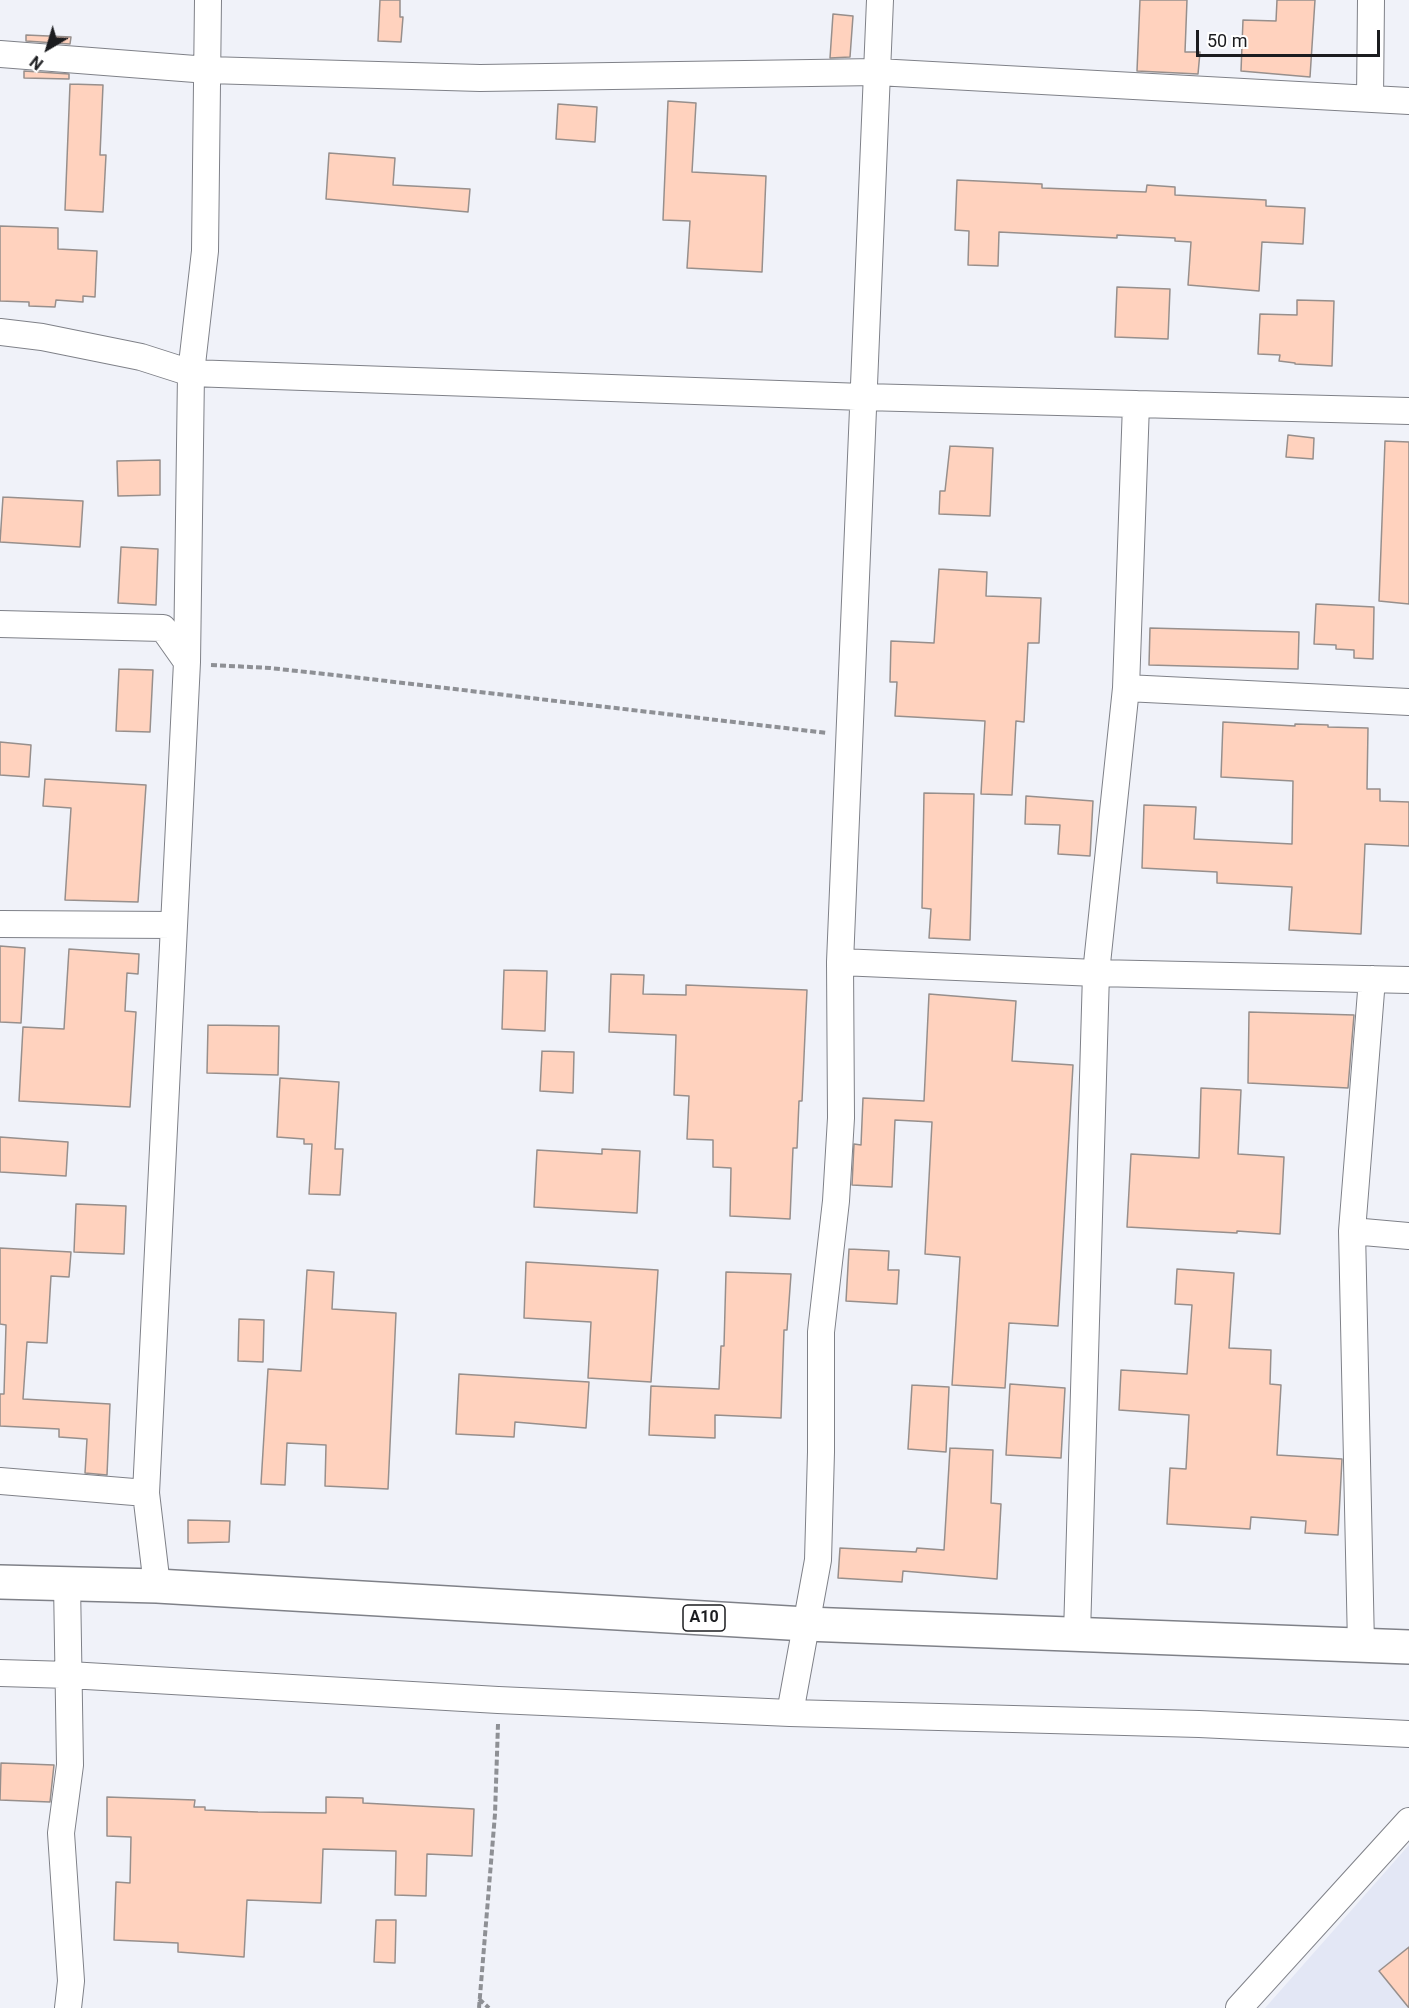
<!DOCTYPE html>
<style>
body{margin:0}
#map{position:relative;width:1409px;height:2008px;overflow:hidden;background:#f0f2f9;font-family:Roboto,sans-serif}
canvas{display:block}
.north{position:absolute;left:18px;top:18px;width:60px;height:60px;-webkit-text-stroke:4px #fff;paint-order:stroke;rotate:218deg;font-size:16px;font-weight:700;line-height:24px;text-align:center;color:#1b1c1f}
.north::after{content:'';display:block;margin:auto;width:21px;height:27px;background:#1b1c1f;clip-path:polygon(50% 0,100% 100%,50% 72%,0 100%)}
.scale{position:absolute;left:1196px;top:30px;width:184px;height:27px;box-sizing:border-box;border:3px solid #1b1c1f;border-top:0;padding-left:8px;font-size:18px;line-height:21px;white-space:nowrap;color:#1b1c1f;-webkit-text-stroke:4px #fff;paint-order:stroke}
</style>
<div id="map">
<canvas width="1409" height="2008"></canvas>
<div class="north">N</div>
<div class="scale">50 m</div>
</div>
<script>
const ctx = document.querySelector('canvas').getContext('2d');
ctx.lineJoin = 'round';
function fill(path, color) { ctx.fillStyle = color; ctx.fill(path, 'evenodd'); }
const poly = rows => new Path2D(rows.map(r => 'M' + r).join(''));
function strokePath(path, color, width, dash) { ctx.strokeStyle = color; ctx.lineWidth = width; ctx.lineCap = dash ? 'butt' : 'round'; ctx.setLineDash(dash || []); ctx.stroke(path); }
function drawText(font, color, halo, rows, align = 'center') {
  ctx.font = font + ' Roboto,sans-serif'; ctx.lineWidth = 4.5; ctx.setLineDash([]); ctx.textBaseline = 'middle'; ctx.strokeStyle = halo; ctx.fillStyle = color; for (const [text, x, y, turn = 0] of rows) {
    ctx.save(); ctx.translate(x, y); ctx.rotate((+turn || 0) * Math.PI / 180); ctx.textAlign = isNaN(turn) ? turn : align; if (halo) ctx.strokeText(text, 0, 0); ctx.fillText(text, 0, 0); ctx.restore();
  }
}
const built = poly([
 [1409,1845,1409,2008,1265,2008]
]);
const building = poly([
 [380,0,400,0,400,17,403,17,401,42,378,41,380,0],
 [1140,0,1187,0,1185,52,1200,52,1198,74,1137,71,1140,0],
 [1277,0,1315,0,1310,77,1241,71,1243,20,1276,21,1277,0],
 [833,14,853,16,850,57,830,58,833,14],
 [26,35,71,37,70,44,26,41,26,35],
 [24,71,69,74,69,79,24,78,24,71],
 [70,84,103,85,100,155,106,155,103,212,65,210,70,84],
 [668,101,696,103,692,172,766,176,762,272,687,268,690,221,663,220,668,101],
 [558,104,597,107,595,142,556,139,558,104],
 [329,153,395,158,393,185,470,189,468,212,326,199,329,153],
 [957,180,1042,184,1042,188,1146,192,1147,185,1175,187,1175,195,1266,200,1266,206,1305,208,1303,244,1262,242,1259,291,1188,285,1191,242,1175,241,1175,238,1117,235,1117,238,999,232,998,266,968,265,969,231,955,230,957,180],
 [0,226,58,228,58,249,97,251,95,297,83,296,83,302,56,300,55,307,29,306,29,302,0,301,0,226],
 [1117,287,1170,289,1168,339,1115,337,1117,287],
 [1297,300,1334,301,1332,366,1295,364,1295,363,1279,361,1280,355,1258,354,1260,314,1297,315,1297,300],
 [1288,435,1314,438,1313,459,1286,457,1288,435],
 [1385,441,1409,442,1409,604,1379,601,1385,441],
 [950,446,993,448,990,516,939,514,940,491,945,491,950,446],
 [160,460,160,495,118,496,117,461,160,460],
 [3,497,83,501,80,547,0,542,3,497],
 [121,547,158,549,156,605,118,603,121,547],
 [939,569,987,572,986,596,1041,598,1039,643,1028,643,1024,722,1016,721,1012,795,981,794,985,721,895,716,897,682,890,682,891,641,934,643,939,569],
 [1316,604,1374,607,1373,659,1354,658,1354,650,1336,649,1336,645,1314,644,1316,604],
 [1150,628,1299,632,1298,669,1149,665,1150,628],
 [119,669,153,670,150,732,116,731,119,669],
 [1223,722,1295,726,1295,724,1328,725,1328,727,1368,728,1367,789,1380,789,1380,801,1409,802,1409,846,1365,844,1361,934,1289,930,1292,887,1217,883,1217,872,1142,868,1144,805,1196,807,1194,839,1292,844,1293,781,1221,777,1223,722],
 [0,742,31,745,29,777,0,775,0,742],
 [45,779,146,785,138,902,65,900,71,808,43,806,45,779],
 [924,793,974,794,970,940,929,938,931,909,922,908,924,793],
 [1026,796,1093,801,1090,856,1058,854,1060,825,1025,824,1026,796],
 [0,946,25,948,21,1023,0,1022,0,946],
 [69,949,139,954,138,974,127,973,125,1011,136,1012,130,1107,19,1101,23,1027,64,1029,69,949],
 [504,970,547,971,545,1031,502,1029,504,970],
 [611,974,644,975,643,994,686,995,686,985,807,990,802,1101,799,1101,797,1148,793,1148,790,1219,730,1216,731,1168,713,1167,713,1140,687,1139,689,1096,674,1095,676,1035,609,1032,611,974],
 [929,994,1016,1001,1012,1061,1073,1065,1058,1326,1009,1323,1005,1388,952,1385,960,1257,925,1254,932,1122,895,1120,892,1187,852,1185,854,1144,861,1145,863,1098,924,1101,929,994],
 [1249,1012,1354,1015,1348,1088,1248,1083,1249,1012],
 [208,1025,279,1026,278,1075,207,1073,208,1025],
 [542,1051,574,1052,573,1093,540,1091,542,1051],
 [280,1078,339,1082,335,1149,343,1149,340,1195,309,1194,312,1144,304,1144,304,1139,277,1137,280,1078],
 [1201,1088,1241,1090,1238,1154,1284,1157,1280,1234,1237,1231,1237,1233,1127,1227,1131,1154,1199,1158,1201,1088],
 [0,1137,68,1142,66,1176,0,1172,0,1137],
 [602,1149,640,1151,637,1213,534,1207,537,1150,602,1154,602,1149],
 [76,1204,126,1206,124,1254,74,1252,76,1204],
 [0,1248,71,1252,69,1277,51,1276,47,1343,27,1342,23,1399,110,1404,107,1475,85,1473,87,1439,59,1437,59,1429,0,1426,0,1394,4,1394,6,1325,0,1324,0,1248],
 [849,1249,889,1251,888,1270,899,1270,897,1304,846,1301,849,1249],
 [526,1262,658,1270,651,1382,588,1378,591,1322,524,1318,526,1262],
 [1177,1269,1234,1273,1229,1348,1271,1350,1270,1384,1281,1385,1277,1455,1342,1459,1338,1535,1305,1533,1306,1521,1251,1517,1250,1529,1167,1524,1170,1468,1186,1469,1189,1415,1119,1410,1121,1370,1187,1374,1192,1305,1175,1304,1177,1269],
 [307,1270,334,1272,332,1309,396,1313,388,1489,325,1486,326,1445,287,1443,285,1485,261,1484,268,1369,301,1371,307,1270],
 [726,1272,791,1274,787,1330,784,1330,781,1418,715,1415,715,1438,649,1435,651,1386,719,1389,721,1346,724,1346,726,1272],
 [239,1319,264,1320,263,1362,238,1361,239,1319],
 [459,1374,589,1382,586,1428,515,1422,514,1437,456,1434,459,1374],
 [1010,1384,1065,1388,1061,1458,1006,1455,1010,1384],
 [912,1385,949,1387,946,1452,908,1449,912,1385],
 [950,1448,993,1450,991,1503,1001,1504,997,1579,903,1571,902,1582,838,1578,840,1548,916,1552,917,1548,944,1550,950,1448],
 [188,1520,230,1521,229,1542,188,1543,188,1520],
 [1,1763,54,1765,50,1802,0,1800,1,1763],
 [107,1797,195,1800,194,1807,205,1807,205,1810,258,1812,326,1813,326,1797,363,1798,363,1803,474,1809,472,1856,427,1854,426,1896,395,1895,396,1851,323,1849,321,1903,247,1900,244,1957,178,1952,178,1943,114,1940,116,1882,130,1883,131,1837,107,1836,107,1797],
 [376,1920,396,1920,395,1963,374,1962,376,1920],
 [1409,1947,1409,2008,1379,1971,1409,1947]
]);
const path = poly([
 [211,665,270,668,361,678,827,733],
 [479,1999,489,2008],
 [479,2008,495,1814,498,1724]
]);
const street = poly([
 [208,0,205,251,191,373,863,397,1409,411],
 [0,54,208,70,480,78,877,72,1409,101],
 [1370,99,1371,0],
 [0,332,42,337,141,357,191,373,187,662,146,1493,157,1586],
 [0,624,163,628,187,662],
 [1126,688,1409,702],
 [0,924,173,925],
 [840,962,1096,973,1409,980],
 [1352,1231,1409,1236],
 [0,1481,146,1493],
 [67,1583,70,1765,61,1833,71,1981,68,2008],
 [1077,1634,1096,973,1126,688,1136,404],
 [1361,1645,1352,1231,1372,979],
 [0,1673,69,1675,498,1700,790,1713,1199,1724,1409,1734],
 [790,1713,818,1560,821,1452,821,1332,836,1201,841,1118,840,962,880,0],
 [1239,2008,1409,1821]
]);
const primary = poly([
 [0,1582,157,1586,806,1624,1409,1647]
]);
const shields = [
 [704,1618,42]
];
const shieldNames = [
 ["A10",704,1618]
];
fill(built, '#e3e7f5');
fill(building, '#ffd2be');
strokePath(building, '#978f8c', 1.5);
strokePath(street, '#7f8188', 28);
strokePath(primary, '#7f8188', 36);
strokePath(path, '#8e9095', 4, [6, 3]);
strokePath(street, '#fff', 26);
strokePath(primary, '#fff', 33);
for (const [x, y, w] of shields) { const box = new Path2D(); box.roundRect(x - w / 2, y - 13, w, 26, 4.5); ctx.fillStyle = '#fff'; ctx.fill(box); strokePath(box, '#1b1c1f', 1.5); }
drawText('bold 16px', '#1b1c1f', null, shieldNames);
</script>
